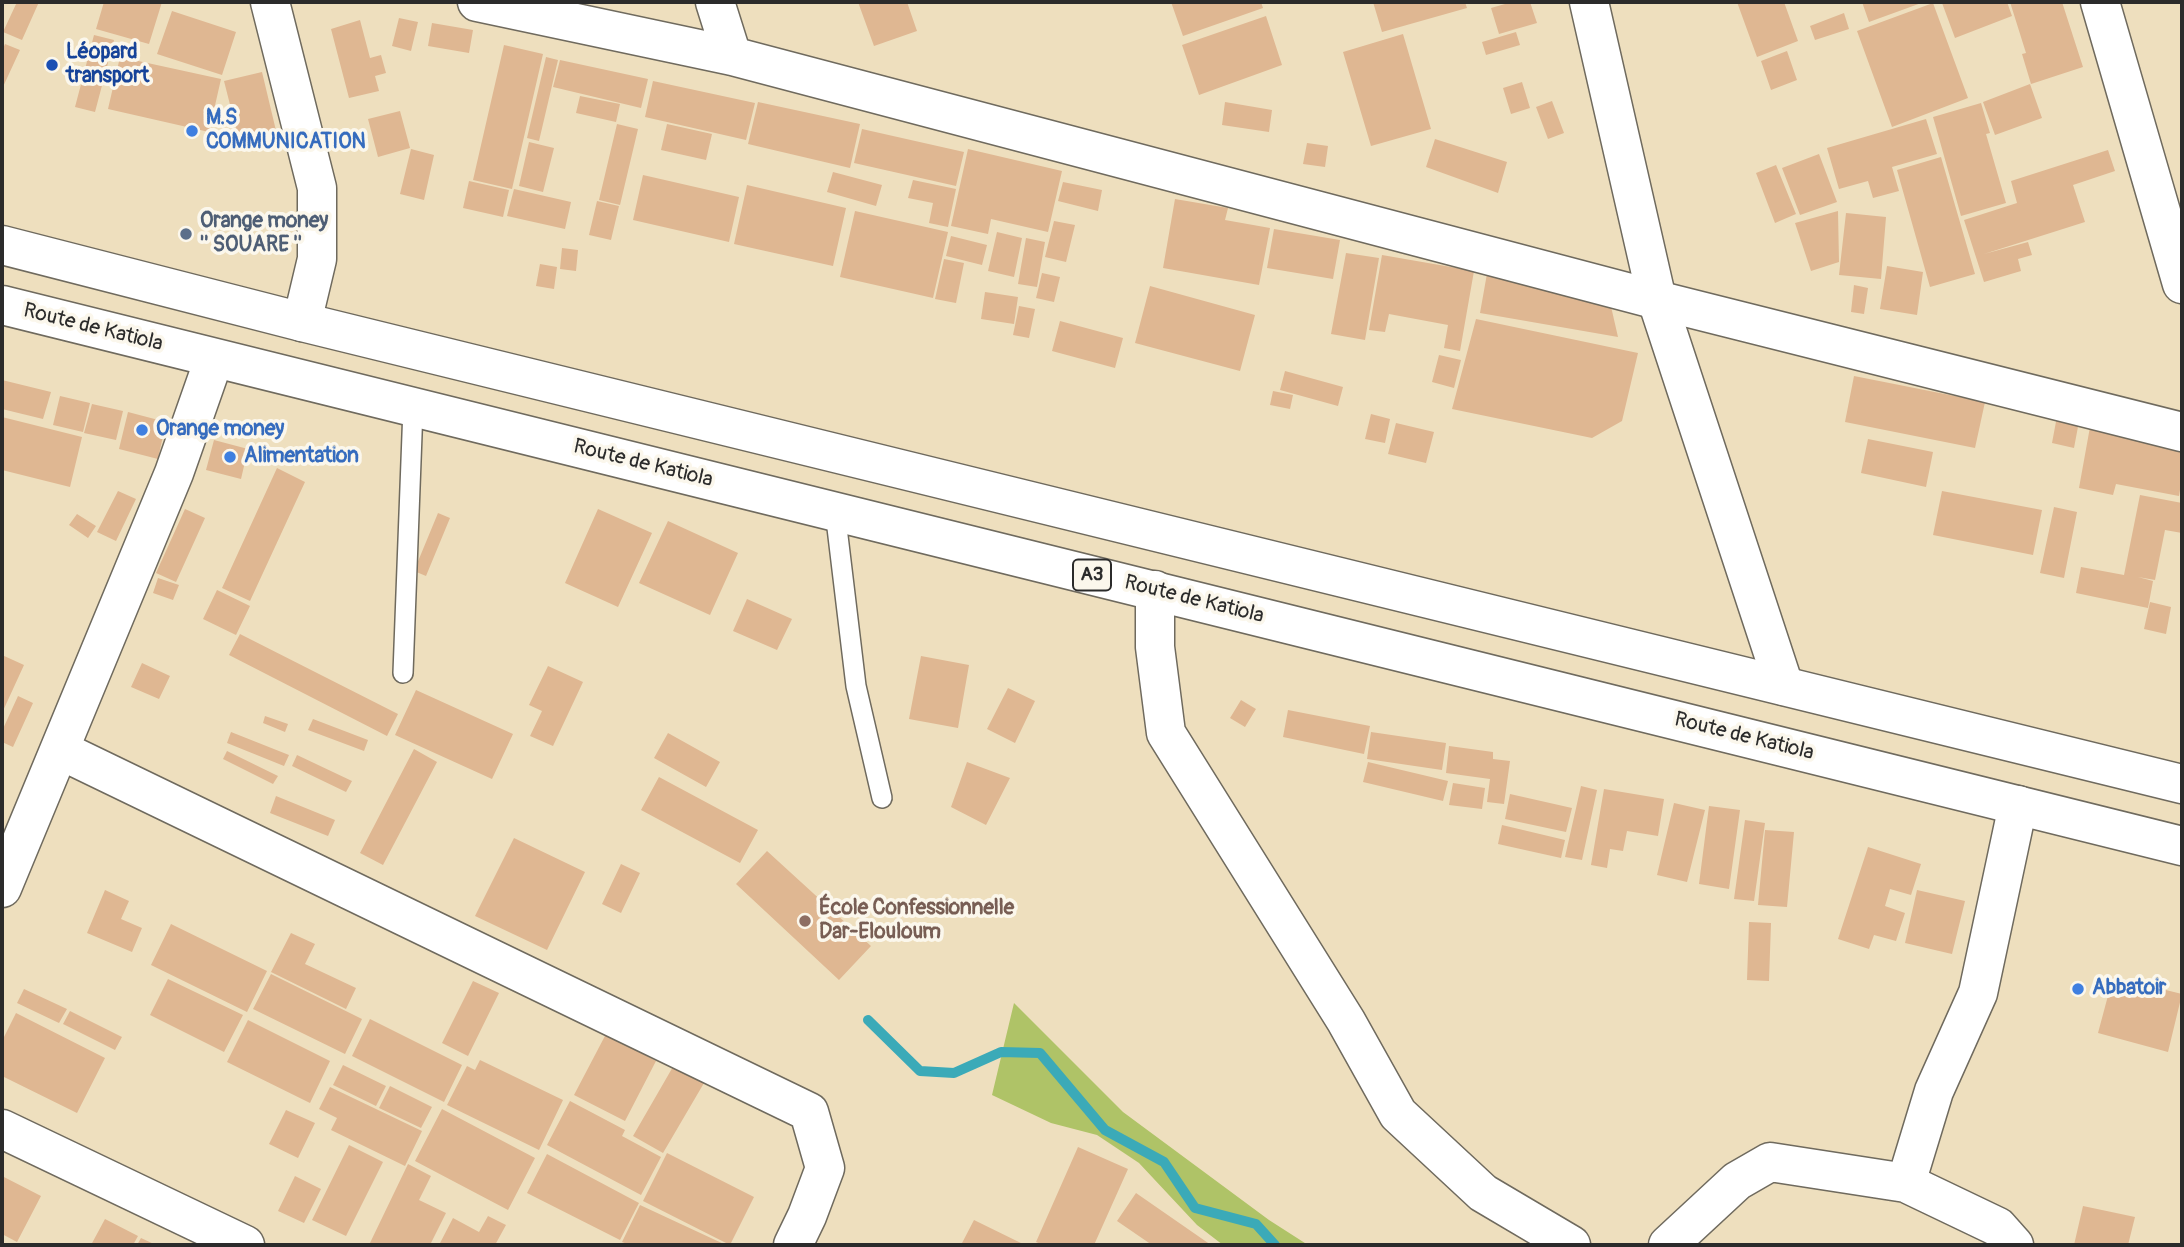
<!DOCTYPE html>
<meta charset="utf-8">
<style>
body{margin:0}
#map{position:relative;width:2184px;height:1247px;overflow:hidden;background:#eedfbe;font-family:Pangolin,sans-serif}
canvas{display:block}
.frame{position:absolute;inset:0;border:4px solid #2b2b2b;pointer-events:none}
</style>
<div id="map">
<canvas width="2184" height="1247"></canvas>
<div class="frame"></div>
</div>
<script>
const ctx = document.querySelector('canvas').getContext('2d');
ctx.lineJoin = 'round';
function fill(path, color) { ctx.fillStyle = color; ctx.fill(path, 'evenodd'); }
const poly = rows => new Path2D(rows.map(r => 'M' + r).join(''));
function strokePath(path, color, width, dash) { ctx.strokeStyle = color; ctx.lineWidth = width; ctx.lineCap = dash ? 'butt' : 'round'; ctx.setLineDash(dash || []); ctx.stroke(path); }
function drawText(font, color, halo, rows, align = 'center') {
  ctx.font = font + ' Pangolin,sans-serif'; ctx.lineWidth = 7; ctx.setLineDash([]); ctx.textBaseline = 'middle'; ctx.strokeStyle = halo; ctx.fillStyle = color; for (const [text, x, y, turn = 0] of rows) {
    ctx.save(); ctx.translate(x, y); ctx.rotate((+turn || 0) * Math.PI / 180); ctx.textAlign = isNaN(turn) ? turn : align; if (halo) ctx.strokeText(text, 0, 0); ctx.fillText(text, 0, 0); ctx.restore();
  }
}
const green = poly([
 [1014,1003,1123,1112,1269,1220,1308,1245,1223,1245,1197,1225,1139,1163,1097,1135,1051,1123,992,1095]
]);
const stream = poly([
 [868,1020,920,1071,954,1073,1001,1052,1040,1053,1105,1130,1164,1162,1195,1208,1256,1224,1275,1245]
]);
const building = poly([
 [17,2,39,2,22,40,3,32],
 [104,2,162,2,149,44,96,29],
 [858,2,907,2,917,31,874,46],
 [1171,2,1261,2,1263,8,1183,36],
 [1373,2,1465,2,1467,8,1382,32],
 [1512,2,1530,2,1537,23,1499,34,1491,8],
 [1737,2,1784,2,1798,41,1757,57],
 [1862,2,1924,2,1869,22],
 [1945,2,2007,2,2012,16,1955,38,1942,3],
 [2010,2,2062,2,2083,67,2031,84,2022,54,2026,53],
 [1933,3,1968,98,1892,127,1857,31],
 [172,11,236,32,222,75,157,54],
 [1844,13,1849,29,1815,40,1810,26],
 [1266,16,1282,65,1199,95,1182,45],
 [399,18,418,22,411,51,392,46],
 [360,20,370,58,381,55,386,73,375,76,379,91,349,98,331,29],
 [432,23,473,30,469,53,428,46],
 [1516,32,1520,45,1486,55,1482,42],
 [1403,34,1431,129,1371,146,1343,52],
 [94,35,114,40,95,112,75,107],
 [5,44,20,50,2,89,2,51],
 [504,45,543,54,512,189,473,180],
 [1787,51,1797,80,1771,90,1761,61],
 [120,57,221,79,209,132,108,109],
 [546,57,558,60,539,141,527,138],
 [560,60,648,79,641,108,553,87],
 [262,72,278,139,241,148,224,81],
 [653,81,755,103,746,140,645,117],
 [1522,82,1530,108,1511,114,1503,88],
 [2030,84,2042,118,1995,135,1983,102],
 [580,96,620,104,616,122,576,113],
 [1552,101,1564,133,1548,139,1536,107],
 [758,102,860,124,850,168,748,144],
 [1225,102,1272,110,1269,132,1222,125],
 [1981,103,1990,133,1986,134,2006,203,1961,216,1933,117],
 [400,111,410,148,378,157,368,119],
 [1926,119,1937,154,1892,167,1899,191,1873,198,1868,181,1839,189,1827,148],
 [617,124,638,129,620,205,599,200],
 [667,124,712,134,706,160,661,150],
 [862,129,964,152,956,186,854,163],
 [1435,139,1507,162,1498,193,1426,167],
 [529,142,554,148,543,192,519,186],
 [1307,143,1328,146,1325,167,1303,164],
 [411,149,434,155,424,200,400,194],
 [968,149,1062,171,1048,232,991,219,988,234,951,226],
 [2108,150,2115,171,2073,185,2085,222,1984,254,2028,242,2032,255,2018,259,2021,271,1984,282,1964,220,2017,203,2011,181],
 [1819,154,1837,202,1800,215,1782,168],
 [1941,157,1975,274,1930,287,1897,170],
 [1776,165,1796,214,1775,223,1756,173],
 [833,172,882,185,876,206,827,192],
 [643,175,739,197,729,242,633,220],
 [913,180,956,189,948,227,929,223,933,203,908,198],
 [469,181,509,190,503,217,463,208],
 [1063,182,1102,190,1098,211,1058,201],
 [747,185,846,208,833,266,734,244],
 [514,189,571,202,565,229,507,216],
 [1175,199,1228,208,1225,220,1270,228,1259,285,1163,268],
 [597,201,619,206,611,240,589,235],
 [855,211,948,232,933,298,840,277],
 [1838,211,1839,262,1811,271,1795,223],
 [1846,213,1886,217,1881,279,1839,275],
 [1054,221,1075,225,1066,262,1045,257],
 [1274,229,1340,240,1333,279,1267,268],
 [997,232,1022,238,1014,277,988,271],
 [951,236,987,245,982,265,946,256],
 [1026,238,1045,242,1037,287,1018,284],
 [562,248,578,250,576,271,560,269],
 [1346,253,1379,258,1365,340,1331,334],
 [1382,255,1474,271,1460,351,1444,348,1448,325,1389,314,1385,332,1369,330],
 [944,259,964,263,956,303,935,299],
 [540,264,557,267,554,289,536,286],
 [1887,266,1923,272,1917,315,1880,309],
 [1488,268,1607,289,1618,337,1480,313],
 [1042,273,1060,277,1054,302,1036,298],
 [1854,285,1868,288,1864,314,1851,312],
 [1150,286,1255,315,1240,371,1135,343],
 [985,292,1018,297,1014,324,981,319],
 [1019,306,1035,309,1029,338,1013,335],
 [1476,319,1638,353,1622,421,1592,438,1452,409],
 [1060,321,1123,338,1115,368,1052,351],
 [1439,355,1461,360,1454,388,1432,382],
 [1285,371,1343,387,1338,406,1280,390],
 [1854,376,1985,402,1975,448,1845,422],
 [2,380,51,392,43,419,2,409],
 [1273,391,1293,395,1290,409,1270,405],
 [60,396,90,403,83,432,53,425],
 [92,404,123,411,116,440,84,433],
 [2058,411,2080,416,2074,448,2052,443],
 [128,412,166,422,158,459,119,449],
 [1371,414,1390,419,1385,443,1365,439],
 [2,417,82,437,70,487,2,470],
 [1396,423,1434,432,1426,463,1388,454],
 [2090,427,2182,446,2182,478,2179,496,2116,484,2113,495,2079,488],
 [1868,439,1933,452,1926,487,1861,473],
 [214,440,248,449,241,479,206,470],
 [277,468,305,482,250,601,222,588],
 [118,491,136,499,116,541,97,532],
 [1942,491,2042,510,2033,555,1933,535],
 [2140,495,2182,503,2182,533,2165,530,2155,580,2138,577,2153,581,2148,608,2076,593,2081,567,2124,575],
 [2054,507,2077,512,2064,578,2040,573],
 [185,509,205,518,176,582,156,573],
 [598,509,652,533,618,607,565,583],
 [438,513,450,518,426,576,414,571],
 [77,514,96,526,88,538,69,525],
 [668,521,738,553,710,615,639,583],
 [158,578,179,585,173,600,153,593],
 [217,590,250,606,236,635,203,619],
 [747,599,792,619,777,650,733,631],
 [2150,602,2171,607,2166,634,2144,629],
 [240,634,398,714,387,736,229,655],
 [2,655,24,665,2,713],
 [921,656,969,665,958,728,909,719],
 [142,663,170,676,159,699,131,687],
 [548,666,583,682,553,746,530,736,542,711,529,705],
 [1008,688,1035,701,1015,743,987,729],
 [416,690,513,734,492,779,395,735],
 [18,696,33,703,13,747,2,742,2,731],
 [1241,700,1256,709,1245,727,1230,718],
 [1288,710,1370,726,1364,754,1283,737],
 [265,716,288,724,285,732,263,723],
 [313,719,368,740,364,751,308,730],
 [231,732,289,755,284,766,227,743],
 [1371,732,1446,743,1442,770,1367,759],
 [668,733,720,762,706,787,654,758],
 [1449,746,1493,752,1493,759,1510,761,1504,804,1487,802,1490,779,1446,773],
 [414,749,437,762,383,865,360,853],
 [227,751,278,776,273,784,223,759],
 [297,755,352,781,346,792,292,766],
 [967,762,1010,778,986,825,951,807],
 [1368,762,1448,781,1443,801,1363,782],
 [659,777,758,830,740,863,641,810],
 [1453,783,1485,788,1482,809,1449,805],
 [1581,786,1597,790,1582,860,1565,857],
 [1604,789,1664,799,1658,836,1627,831,1623,851,1610,849,1607,868,1591,865],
 [1510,794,1572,808,1566,832,1505,819],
 [276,796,335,820,328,836,270,813],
 [1674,803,1705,810,1687,882,1657,875],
 [1709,806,1740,810,1729,889,1699,884],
 [1745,820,1765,823,1754,901,1734,899],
 [1502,825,1565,840,1561,858,1498,844],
 [1765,830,1794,832,1787,907,1758,905],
 [514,838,585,872,547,950,475,916],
 [1868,847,1921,864,1911,895,1890,889,1885,906,1905,913,1896,941,1874,935,1869,949,1838,939],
 [767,851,871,946,839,980,736,884],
 [621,864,640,873,621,913,602,904],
 [105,890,129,901,121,919,142,928,132,952,87,933],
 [1917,890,1965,901,1952,954,1905,943],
 [1749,922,1771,923,1769,981,1747,980],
 [171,924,267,971,247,1012,151,965],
 [291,933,315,944,305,964,356,988,346,1009,271,972],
 [271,974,362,1019,345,1054,253,1009],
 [2113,977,2182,994,2168,1052,2098,1033],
 [168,979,243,1015,224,1052,150,1015],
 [473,981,499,993,468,1056,442,1043],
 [24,989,67,1009,59,1023,17,1003],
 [70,1011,122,1037,115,1050,63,1024],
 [16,1013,105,1058,77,1113,2,1076,2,1041],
 [370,1019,462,1065,444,1102,352,1056],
 [248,1020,330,1061,310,1103,227,1062],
 [606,1034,656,1061,625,1121,574,1095],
 [480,1060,563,1100,539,1150,447,1105,467,1066,475,1070],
 [343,1065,386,1086,376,1106,333,1085],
 [674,1065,704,1083,663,1153,633,1136],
 [390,1086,432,1107,421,1128,379,1108],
 [330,1087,422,1131,405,1166,331,1130,337,1118,319,1109],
 [570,1101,625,1130,622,1136,661,1157,641,1195,547,1145],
 [442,1109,535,1158,508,1210,415,1161],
 [286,1110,315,1123,298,1158,269,1144],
 [349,1145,383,1162,346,1236,312,1220],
 [1078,1147,1128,1169,1094,1245,1043,1245,1036,1242],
 [667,1153,754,1197,730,1245,643,1201],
 [547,1154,639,1203,620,1240,527,1193],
 [408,1164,431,1176,419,1200,446,1213,430,1245,369,1245],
 [2,1176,41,1196,17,1242,2,1234],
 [295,1176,321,1189,304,1223,278,1211],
 [1136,1193,1211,1245,1152,1245,1117,1221],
 [640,1205,726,1245,630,1245,622,1242],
 [2083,1206,2135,1217,2128,1245,2074,1245],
 [488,1216,506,1225,495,1245,439,1245,453,1218,479,1232],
 [105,1219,138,1236,133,1245,91,1245],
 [974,1220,1025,1245,961,1245],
 [141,1238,156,1245,137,1245]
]);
const service = poly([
 [835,511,856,686,882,798],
 [403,673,413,408]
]);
const minor = poly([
 [270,2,317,188,317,259,302,322],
 [477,2,732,56,1657,300,2182,432],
 [715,2,732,56],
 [2100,2,2182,284],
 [1155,590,1155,647,1166,733,1346,1021,1398,1114,1483,1193,1571,1245],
 [60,750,809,1112,825,1168,807,1216,793,1245],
 [2,888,174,473,214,359],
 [2,1129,245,1245],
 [1906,1183,1934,1091,1978,993,2018,805],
 [1668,1245,1737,1181,1770,1162,1906,1183,1998,1227,2014,1245]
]);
const tertiary = poly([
 [1589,2,1657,300,1784,686]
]);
const trunk = poly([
 [2,245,302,322,2182,784],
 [2,305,2182,846]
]);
const markers = [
 [52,65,7,"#1a4fb4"],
 [192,131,7,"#3f7fe0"],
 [186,234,7,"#5c6f8a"],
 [142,430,7,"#3f7fe0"],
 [230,457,7,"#3f7fe0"],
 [805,921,7,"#8d6e63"],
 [2078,989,7,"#3f7fe0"]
];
const shields = [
 [1092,575,38]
];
const shieldNames = [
 ["A3",1092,575]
];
const transitNames = [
 ["Léopard",66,53],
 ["transport",66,77]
];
const shopNames = [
 ["M.S",206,119],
 ["COMMUNICATION",206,143],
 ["Orange money",156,430],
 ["Alimentation",244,457],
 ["Abbatoir",2092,989]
];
const serviceNames = [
 ["Orange money",200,222],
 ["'' SOUARE ''",200,246]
];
const streetNames = [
 ["Route de Katiola",93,328,14],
 ["Route de Katiola",643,464,14],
 ["Route de Katiola",1194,600,14],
 ["Route de Katiola",1744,737,14]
];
const educationNames = [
 ["École Confessionnelle",819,909],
 ["Dar-Elouloum",819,933]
];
fill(green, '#afc367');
strokePath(stream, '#3baab8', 10);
fill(building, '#dfb792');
strokePath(service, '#6f6a5e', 22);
strokePath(minor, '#6f6a5e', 41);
strokePath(tertiary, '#6f6a5e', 41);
strokePath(trunk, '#6f6a5e', 41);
strokePath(service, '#fff', 19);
strokePath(minor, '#fff', 38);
strokePath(tertiary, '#fff', 38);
strokePath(trunk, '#fff', 38);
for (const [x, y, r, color] of markers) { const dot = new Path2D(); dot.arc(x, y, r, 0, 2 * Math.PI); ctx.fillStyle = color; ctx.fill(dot); strokePath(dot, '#fbf7ec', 2.5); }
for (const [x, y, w] of shields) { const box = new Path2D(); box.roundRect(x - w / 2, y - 15.5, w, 31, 5); ctx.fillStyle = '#fbf7ec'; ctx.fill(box); strokePath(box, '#2b2b2b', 2); }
drawText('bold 19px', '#2b2b2b', null, shieldNames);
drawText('bold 21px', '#164399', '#fbf7ec', transitNames, 'left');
drawText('bold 21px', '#366cbe', '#fbf7ec', shopNames, 'left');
drawText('bold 21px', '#4e5e75', '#fbf7ec', serviceNames, 'left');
drawText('21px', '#2b2b2b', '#fbf7ec', streetNames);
drawText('bold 21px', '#785e54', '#fbf7ec', educationNames, 'left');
</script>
